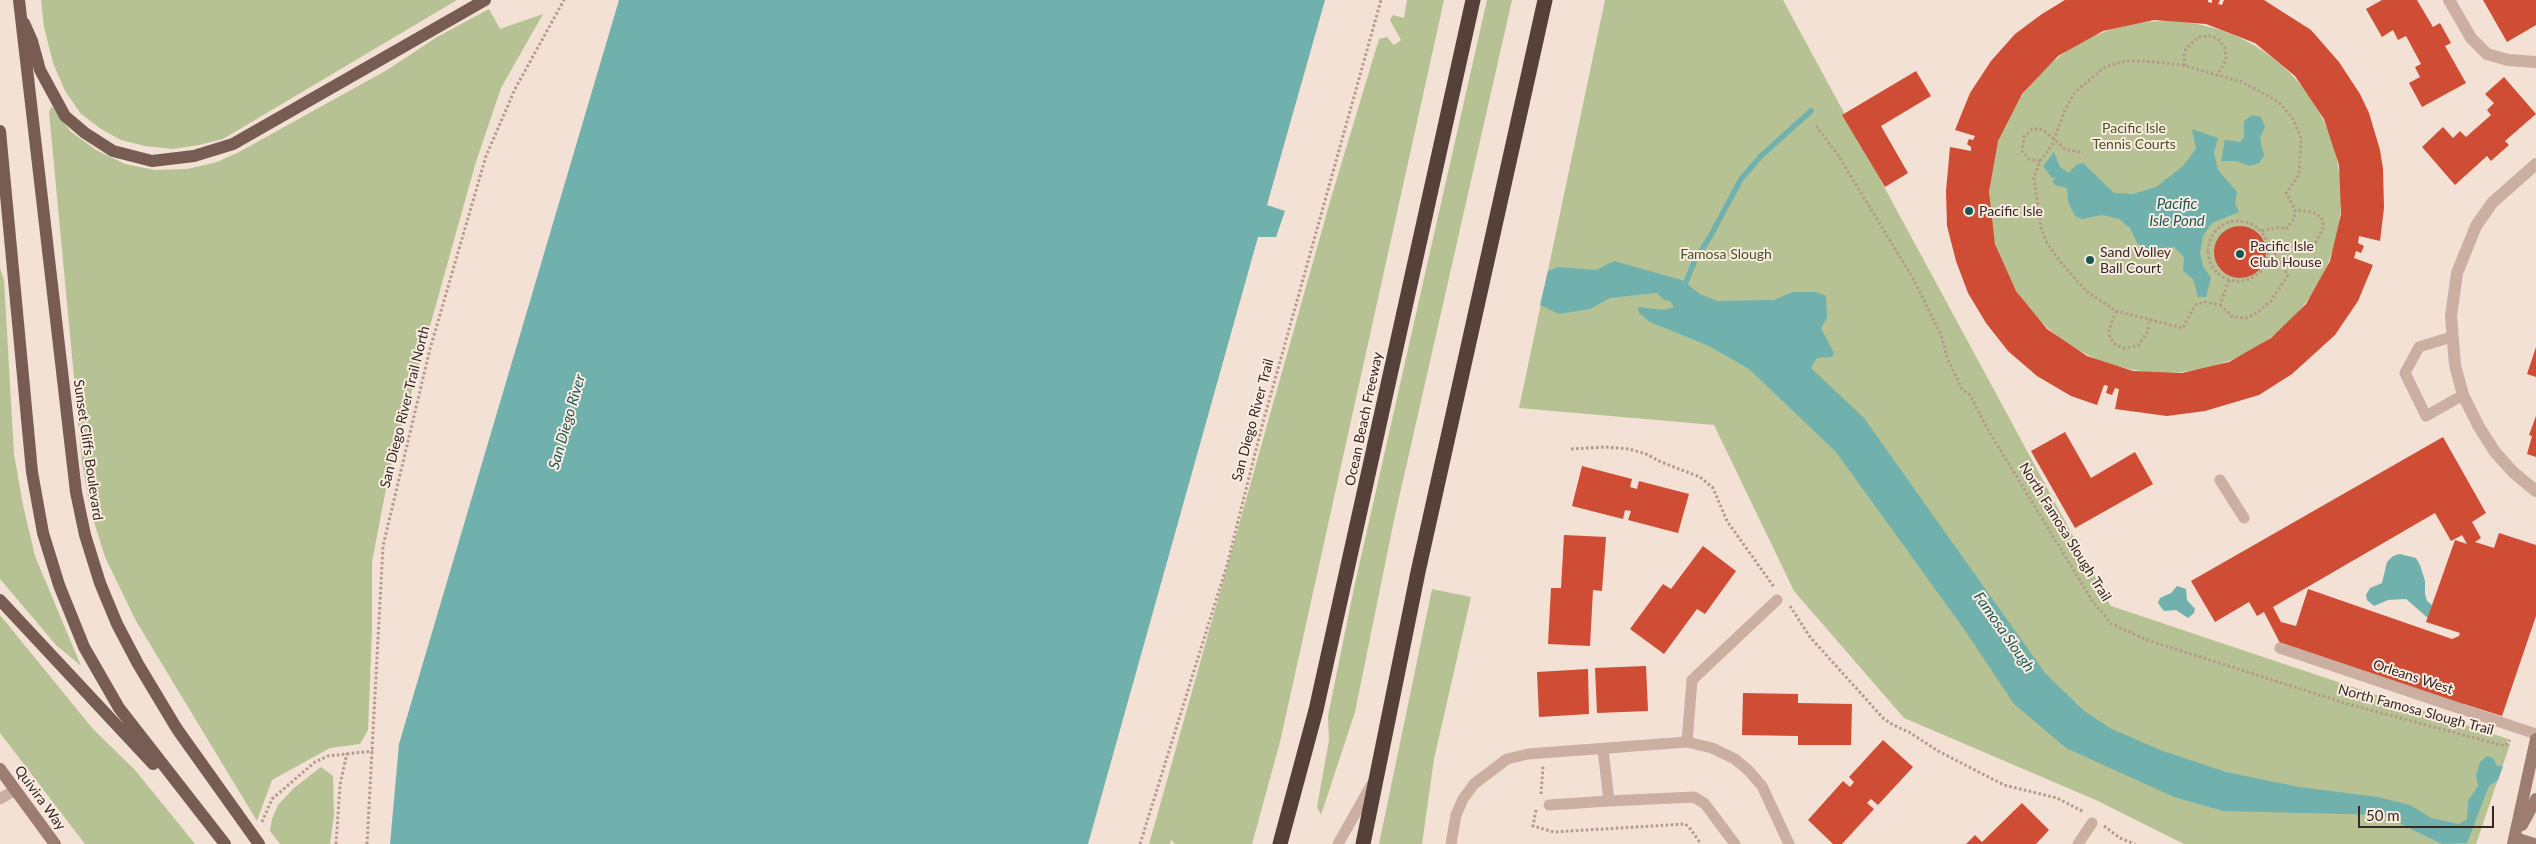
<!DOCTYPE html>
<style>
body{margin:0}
#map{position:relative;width:2536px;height:844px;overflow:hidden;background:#f2e1d4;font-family:Lato,sans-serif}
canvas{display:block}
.scale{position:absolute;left:2358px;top:806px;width:136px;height:22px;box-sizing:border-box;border:2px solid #342724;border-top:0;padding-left:6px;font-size:15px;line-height:18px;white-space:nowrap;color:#342724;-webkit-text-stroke:4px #faece0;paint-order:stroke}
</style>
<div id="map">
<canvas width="2536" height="844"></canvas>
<div class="scale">50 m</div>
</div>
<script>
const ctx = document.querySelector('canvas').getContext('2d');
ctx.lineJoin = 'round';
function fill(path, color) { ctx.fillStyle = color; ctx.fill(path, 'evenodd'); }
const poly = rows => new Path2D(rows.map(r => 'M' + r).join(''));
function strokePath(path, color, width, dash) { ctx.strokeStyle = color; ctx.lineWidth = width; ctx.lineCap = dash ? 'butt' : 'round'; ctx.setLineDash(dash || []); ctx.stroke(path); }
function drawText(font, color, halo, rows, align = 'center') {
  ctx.font = font + ' Lato,sans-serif'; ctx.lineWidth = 4; ctx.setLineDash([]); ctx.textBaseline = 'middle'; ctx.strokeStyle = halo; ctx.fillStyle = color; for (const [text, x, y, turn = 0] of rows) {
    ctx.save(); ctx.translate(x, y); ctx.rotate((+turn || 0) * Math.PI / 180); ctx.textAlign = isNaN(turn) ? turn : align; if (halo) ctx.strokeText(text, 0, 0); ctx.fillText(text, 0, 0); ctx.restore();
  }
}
const green = poly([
 [41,0,457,0,223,139,199,145,173,149,145,146,121,140,101,129,81,114,65,91,53,63,44,27],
 [1407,0,1444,0,1280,742,1252,844,1175,844,1171,840,1170,844,1149,844,1331,198,1379,39,1387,37,1394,45,1401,40,1390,20,1393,15,1404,18],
 [1487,0,1512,0,1394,520,1355,712,1321,815,1317,807,1329,740,1328,716,1354,588],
 [1605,0,1783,0,2111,606,2508,739,2507,742,2510,744,2476,844,2184,844,2098,801,1904,718,1794,591,1714,425,1519,408],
 [489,9,500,29,543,14,501,88,475,165,389,473,372,562,372,630,368,730,360,744,330,748,272,780,257,821,136,621,105,557,90,509,82,462,49,112,51,107,54,108,70,131,96,150,125,164,155,170,187,169,217,162,239,152,387,70,437,37],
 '1989 197a176 176 0 1 1 352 0a176 176 0 1 1-352 0Z',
 [0,268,4,280,14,454,23,505,35,556,81,666,56,645,0,579],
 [1432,589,1471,597,1434,759,1422,844,1379,844],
 [0,615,93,729,135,770,195,844,85,844,0,733],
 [321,767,333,776,334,815,330,844,280,844,270,831,272,819,278,805,294,788]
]);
const water = poly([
 [619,0,1325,0,1267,205,1285,211,1276,237,1258,237,1088,844,390,844,399,744],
 [2252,115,2261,117,2265,127,2260,138,2264,156,2259,163,2250,166,2236,161,2221,161,2225,140,2240,142,2244,137,2244,121],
 [2192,129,2218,138,2214,152,2218,170,2237,192,2235,203,2239,212,2212,223,2203,236,2200,253,2203,266,2211,278,2206,297,2198,297,2193,279,2183,271,2184,257,2174,247,2162,248,2158,252,2149,251,2137,243,2130,228,2119,219,2102,215,2082,219,2075,216,2068,202,2067,188,2055,185,2052,181,2057,177,2052,178,2043,166,2054,152,2060,167,2069,173,2076,165,2083,163,2114,193,2133,194,2156,187,2183,166,2196,149],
 [1614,261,1682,280,1700,294,1717,301,1774,300,1793,292,1816,292,1826,296,1827,318,1821,328,1834,353,1832,357,1817,358,1811,368,1864,418,2045,673,2083,710,2110,728,2160,750,2226,772,2299,787,2378,797,2410,805,2431,818,2459,824,2467,819,2468,801,2478,786,2476,775,2480,762,2487,756,2493,758,2497,766,2503,766,2498,780,2489,786,2467,843,2442,844,2382,815,2223,811,2174,797,2066,748,2014,704,1964,629,1836,452,1749,369,1709,346,1650,322,1639,313,1638,307,1664,310,1674,307,1670,301,1664,300,1657,293,1610,298,1590,309,1559,314,1540,305,1548,271,1558,267,1596,270],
 [2400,554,2416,558,2420,565,2425,581,2425,594,2427,601,2432,605,2428,618,2406,599,2388,600,2374,606,2367,600,2366,595,2370,588,2382,583,2387,562,2393,556],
 [2177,586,2186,589,2187,600,2195,609,2194,613,2188,618,2176,610,2164,611,2158,603,2160,598,2171,593]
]);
const stream = poly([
 [1683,289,1695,260,1710,237,1741,179,1761,156,1811,111]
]);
const building = poly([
 [2065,0,2208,0,2208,2,2212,3,2212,0,2220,0,2218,4,2222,5,2224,0,2264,0,2311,30,2339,62,2360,94,2369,113,2380,150,2383,169,2384,208,2380,241,2359,236,2358,243,2364,246,2361,253,2356,251,2354,258,2373,265,2358,301,2335,335,2292,374,2259,395,2205,411,2167,416,2115,409,2119,389,2115,388,2112,395,2106,393,2108,386,2104,385,2097,405,2071,396,2037,376,2008,351,1986,323,1968,293,1956,261,1947,226,1946,191,1950,147,1971,151,1971,147,1967,144,1969,139,1973,140,1975,136,1955,130,1970,93,1991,61,2015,34,2042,14],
 [2154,20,2206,24,2255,43,2295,76,2324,119,2339,165,2341,214,2330,261,2306,304,2271,338,2229,362,2182,373,2133,371,2087,356,2047,329,2016,291,1995,244,1989,192,1998,141,2022,94,2058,56,2103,31],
 [2382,0,2417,0,2433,27,2440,23,2451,43,2445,46,2466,83,2422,107,2409,83,2420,77,2415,67,2421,64,2406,36,2398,40,2393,30,2382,37,2366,9],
 [2483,0,2536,0,2536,25,2507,42],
 [1916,71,1931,96,1881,126,1908,173,1885,187,1842,115],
 [2504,77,2536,114,2505,141,2509,145,2491,161,2487,156,2455,185,2422,147,2443,127,2453,138,2460,131,2466,137,2491,115,2487,110,2494,103,2485,94],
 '2214 252a26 26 0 1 1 52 0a26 26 0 1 1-52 0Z',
 [2536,347,2536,377,2527,374],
 [2536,416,2536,457,2527,454,2532,436,2529,435],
 [2065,432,2091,478,2135,452,2153,484,2075,528,2031,451],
 [2443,437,2486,513,2472,522,2481,538,2475,542,2494,548,2499,533,2536,545,2536,616,2502,716,2464,704,2462,708,2282,647,2264,612,2257,616,2249,602,2215,622,2191,581],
 [2435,513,2451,541,2462,535,2467,544,2455,540,2426,622,2460,633,2459,636,2452,639,2308,589,2296,626,2281,622,2273,607],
 [1582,466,1632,479,1630,487,1637,489,1639,481,1689,494,1678,533,1628,520,1631,511,1625,510,1623,519,1572,506],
 [1564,535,1606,537,1602,591,1593,590,1590,646,1548,644,1551,588,1561,588],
 [1703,546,1736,571,1705,614,1697,609,1664,654,1630,629,1663,584,1671,589],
 [1646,666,1648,711,1597,713,1595,668],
 [1588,669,1589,714,1539,717,1537,672],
 [1743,693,1798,694,1798,703,1852,704,1851,745,1798,745,1798,736,1742,735],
 [1883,740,1913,767,1878,805,1871,799,1867,803,1874,809,1842,844,1833,844,1808,820,1843,781,1850,787,1854,782,1849,777],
 [2022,803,2049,830,2036,844,1966,844,1975,835,1982,842]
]);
const path = poly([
 [2185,66,2184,56,2186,49,2198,37,2212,36,2219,40,2225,48,2226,59,2217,76],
 [1816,126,1838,155,1914,280,1941,335,1948,360,1962,389,1970,395,1987,428,2093,602,2112,624,2147,640,2351,705,2505,746,2510,740],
 [2040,161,2029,159,2022,151,2024,137,2032,129,2040,129,2047,133,2065,149,2083,153],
 '2208 251a30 30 0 1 1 60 0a30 30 0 1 1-60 0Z',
 [2229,280,2220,305,2205,302,2195,305,2183,328,2116,311,2086,291,2058,259,2047,243,2041,228,2034,178,2040,161,2052,145,2065,110,2075,92,2105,67,2125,61,2146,61,2182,65,2242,82,2279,102,2293,119,2301,138,2299,175,2286,193,2295,210,2294,219,2286,229,2280,227,2261,231],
 [2220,305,2233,317,2246,318,2254,315,2271,301,2288,275,2280,261,2267,259,2291,245,2308,247,2316,242,2324,226,2321,217,2313,212,2295,210],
 [2116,311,2109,330,2110,338,2115,344,2123,348,2138,346,2148,331,2149,319],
 [1571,449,1605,447,1629,449,1646,454,1661,462,1700,477,1713,488,1727,521,1774,587],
 [1790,606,1810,637,1883,718,1893,725,1909,732,1938,751,2004,785,2057,798,2084,812],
 [1541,794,1543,766],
 [1536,810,1533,826,1554,832,1685,824,1689,827,1701,844],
 [262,822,272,799,315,762,328,756,373,751],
 [2104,826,2120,838,2135,844],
 [336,844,340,785,347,753],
 [367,844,383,546,430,349,486,156,515,89,564,0],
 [1140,844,1227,565,1262,426,1381,0]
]);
const lane = poly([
 [2451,337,2419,347,2405,373,2426,416,2463,395],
 [2220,480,2244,518],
 [2280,648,2536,734],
 [1687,742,1692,680,1777,600],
 [1603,749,1609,801,1694,797,1705,804,1735,844],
 [0,799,15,790],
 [1549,805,1609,801],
 [1338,844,1372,784],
 [1451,844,1456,815,1463,799,1474,784,1507,759,1528,754,1687,742,1712,748,1735,759,1749,771,1762,786,1789,844],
 [2078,844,2092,823]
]);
const street = poly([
 [2449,0,2471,38,2487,54,2508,60,2536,62],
 [2536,164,2492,203,2476,226,2457,273,2451,316,2455,365,2463,395,2479,427,2495,452,2513,472,2536,491]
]);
const secondary = poly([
 [0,769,55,844],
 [2522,825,2536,799],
 [2515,838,2534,844],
 [2513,844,2536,739]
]);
const primary = poly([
 [19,0,76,492,85,535,100,583,117,624,138,664,177,729,259,844],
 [24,23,32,41,40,70,65,116,85,133,113,151,152,161,194,156,233,144,485,0],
 [0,131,32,472,43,533,59,585,84,647,119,708,225,844],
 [0,600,153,764]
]);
const highway = poly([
 [1280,844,1316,710,1473,0],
 [1363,844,1418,572,1545,0]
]);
const markers = [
 [1969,211,5,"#175856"],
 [2240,254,5,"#175856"],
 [2090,260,5,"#175856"]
];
const parkNames = [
 ["Pacific Isle",2134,128],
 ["Tennis Courts",2134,144],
 ["Famosa Slough",1726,254]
];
const poiNames = [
 ["Pacific Isle",1979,211],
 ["Pacific Isle",2250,246],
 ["Club House",2250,262],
 ["Sand Volley",2100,252],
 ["Ball Court",2100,268]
];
const streetNames = [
 ["San Diego River Trail North",405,407,-76],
 ["Ocean Beach Freeway",1364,419,-78],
 ["San Diego River Trail",1253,420,-75],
 ["Sunset Cliffs Boulevard",88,450,82],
 ["North Famosa Slough Trail",2065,532,58],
 ["Orleans West",2413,677,18],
 ["North Famosa Slough Trail",2416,710,15],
 ["Quivira Way",40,798,54]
];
const waterNames = [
 ["Pacific",2177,204],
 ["Isle Pond",2177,221],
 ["San Diego River",567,422,-74],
 ["Famosa Slough",2004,632,55]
];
fill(green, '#b7c294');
fill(water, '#71b1ad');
strokePath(stream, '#71b1ad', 5.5);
fill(building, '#cf4c35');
strokePath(path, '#b6998a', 3, [2.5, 2.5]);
strokePath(lane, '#cbafa0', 11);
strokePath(street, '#cbafa0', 12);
strokePath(secondary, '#9e7d71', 12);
strokePath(primary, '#775c53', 12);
strokePath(highway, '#55403a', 15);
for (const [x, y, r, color] of markers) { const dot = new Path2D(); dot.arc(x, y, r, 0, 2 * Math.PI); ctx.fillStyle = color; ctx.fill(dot); strokePath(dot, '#faece0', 2); }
drawText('14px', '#475426', '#faece0', parkNames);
drawText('14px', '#342724', '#faece0', poiNames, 'left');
drawText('14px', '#342724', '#faece0', streetNames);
drawText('italic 15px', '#175856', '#faece0', waterNames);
</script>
